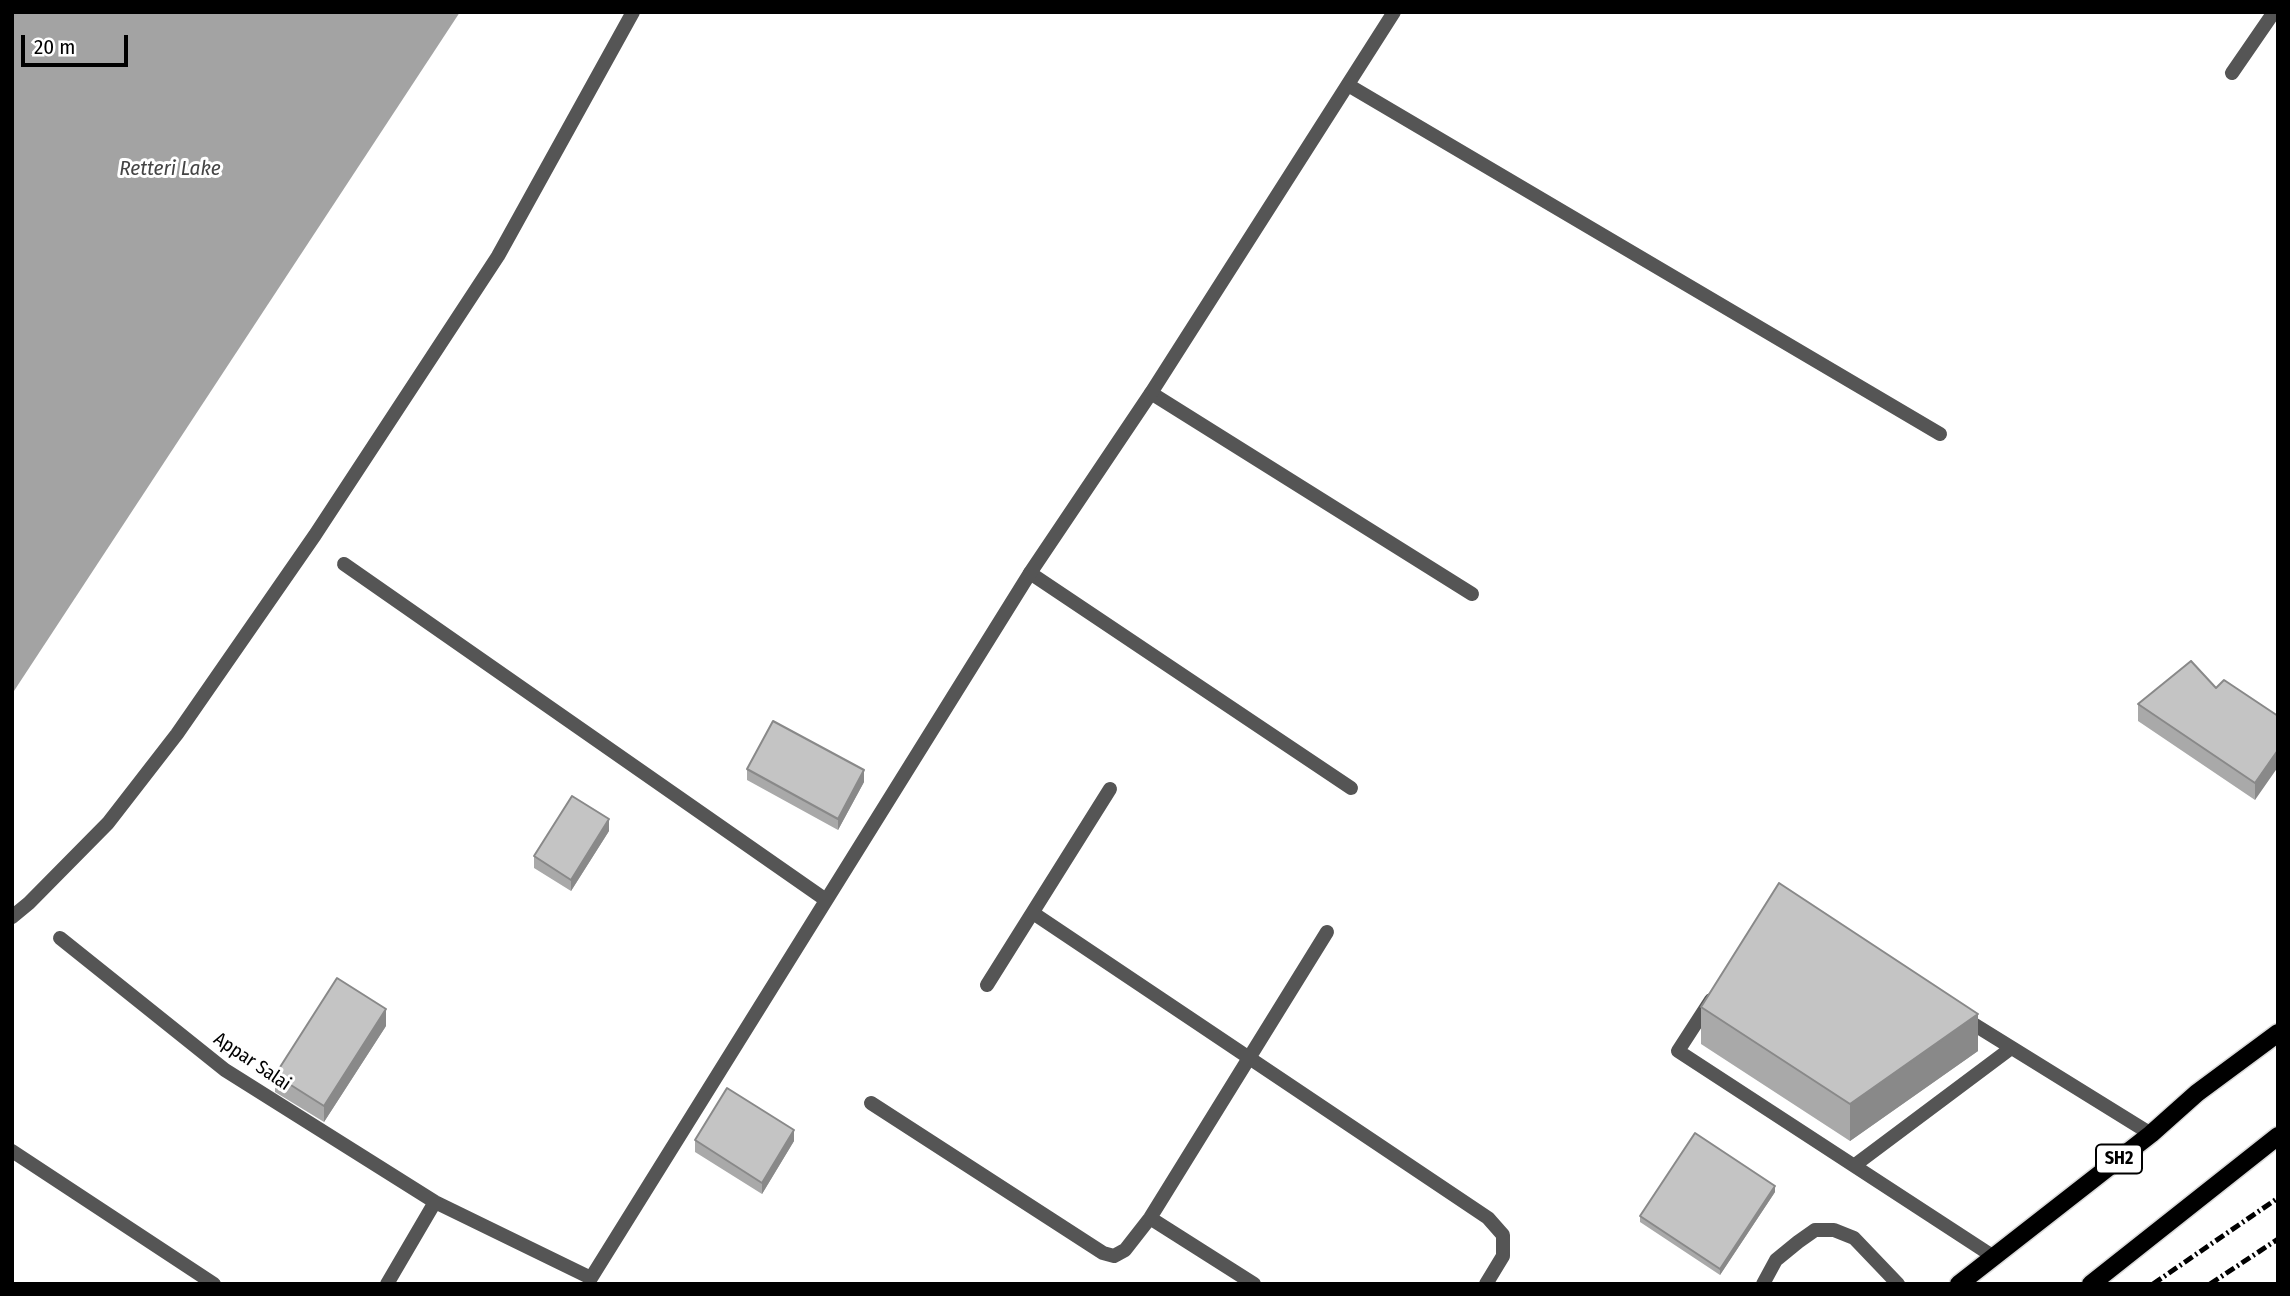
<!DOCTYPE html>
<style>
body{margin:0}
#map{position:relative;width:2290px;height:1296px;overflow:hidden;background:#fff;font-family:"Fira Sans Condensed",sans-serif}
canvas{display:block}
.frame{position:absolute;inset:0;border:14px solid #000;pointer-events:none}
.scale{position:absolute;left:21px;top:35px;width:107px;height:32px;box-sizing:border-box;border:4px solid #000;border-top:0;padding-left:9px;font-size:21px;line-height:24px;white-space:nowrap;color:#000;-webkit-text-stroke:5px #fff;paint-order:stroke}
</style>
<div id="map">
<canvas width="2290" height="1296"></canvas>
<div class="frame"></div>
<div class="scale">20 m</div>
</div>
<script>
const ctx = document.querySelector('canvas').getContext('2d');
ctx.lineJoin = 'round';
function fill(path, color) { ctx.fillStyle = color; ctx.fill(path, 'evenodd'); }
const poly = rows => new Path2D(rows.map(r => 'M' + r).join(''));
function strokePath(path, color, width, dash) { ctx.strokeStyle = color; ctx.lineWidth = width; ctx.lineCap = dash ? 'butt' : 'round'; ctx.setLineDash(dash || []); ctx.stroke(path); }
function drawText(font, color, halo, rows, align = 'center') {
  ctx.font = font + ' "Fira Sans Condensed",sans-serif'; ctx.lineWidth = 6; ctx.setLineDash([]); ctx.textBaseline = 'middle'; ctx.strokeStyle = halo; ctx.fillStyle = color; for (const [text, x, y, turn = 0] of rows) {
    ctx.save(); ctx.translate(x, y); ctx.rotate((+turn || 0) * Math.PI / 180); ctx.textAlign = isNaN(turn) ? turn : align; if (halo) ctx.strokeText(text, 0, 0); ctx.fillText(text, 0, 0); ctx.restore();
  }
}
const water = poly([
 [12,12,460,12,12,694]
]);
const lane = poly([
 [2232,73,2274,12],
 [1348,85,1940,434],
 [1151,393,1472,594],
 [1030,573,1351,788],
 [1033,913,1488,1218,1503,1235,1503,1256,1486,1284],
 [987,985,1110,789],
 [1711,1000,1678,1051,1994,1257],
 [1962,1017,2151,1134],
 [871,1103,1103,1253,1114,1256,1125,1250,1150,1218,1327,932],
 [1855,1165,2010,1049],
 [1150,1218,1254,1284],
 [1763,1284,1776,1260,1798,1242,1815,1230,1834,1230,1854,1238,1898,1284]
]);
const street = poly([
 [344,564,826,900],
 [12,917,29,903,108,823,177,734,315,535,498,256,633,12],
 [60,938,225,1070,435,1202,591,1278,1030,573,1151,393,1394,12],
 [12,1151,214,1284],
 [387,1284,435,1202]
]);
const primary = poly([
 [1959,1284,2151,1134,2197,1093,2278,1033],
 [2091,1284,2278,1136]
]);
const rail = poly([
 [2153,1284,2278,1198],
 [2210,1284,2278,1239]
]);
const wall = poly([
 [2216,688,2278,716,2255,800,2138,721,2138,704],
 [747,769,864,782,838,830,747,780],
 [609,831,571,891,534,868,534,856],
 [1701,1007,1978,1051,1850,1141,1701,1044],
 [386,1026,324,1122,275,1092,275,1075],
 [695,1140,794,1141,762,1194,695,1152],
 [1775,1192,1720,1275,1640,1222,1640,1216]
]);
const shadedWall = poly([
 [2278,750,2278,767,2255,800,2255,783],
 [864,770,864,782,838,830,838,819],
 [609,819,609,831,571,891,571,880],
 [386,1009,386,1026,324,1122,324,1106],
 [1978,1014,1978,1051,1850,1141,1850,1104],
 [794,1130,794,1141,762,1194,762,1183],
 [1775,1186,1775,1192,1720,1275,1720,1269]
]);
const building = poly([
 [2191,661,2216,688,2224,680,2278,716,2278,750,2255,783,2138,704,2191,661],
 [773,721,864,770,838,819,747,769,773,721],
 [572,796,609,819,571,880,534,856,572,796],
 [1779,883,1978,1014,1850,1104,1701,1007,1779,883],
 [337,978,386,1009,324,1106,275,1075,337,978],
 [727,1088,794,1130,762,1183,695,1140,727,1088],
 [1695,1133,1775,1186,1720,1269,1640,1216,1695,1133]
]);
const shields = [
 [2119,1159,46]
];
const shieldNames = [
 ["SH2",2119,1159]
];
const streetNames = [
 ["Appar Salai",252,1062,34]
];
const waterNames = [
 ["Retteri Lake",170,169]
];
fill(water, '#a3a3a3');
strokePath(primary, '#dbdbdb', 21);
strokePath(lane, '#555', 14);
strokePath(street, '#555', 14);
strokePath(primary, '#000', 18);
strokePath(rail, '#000', 5, [10, 3.5, 2, 3.5]);
fill(wall, '#a9a9a9');
fill(shadedWall, '#898989');
fill(building, '#c4c4c4');
strokePath(building, '#898989', 2);
for (const [x, y, w] of shields) { const box = new Path2D(); box.roundRect(x - w / 2, y - 14.5, w, 29, 5); ctx.fillStyle = '#fff'; ctx.fill(box); strokePath(box, '#000', 2); }
drawText('bold 18px', '#000', null, shieldNames);
drawText('19px', '#000', '#fff', streetNames);
drawText('italic 21px', '#444', '#fff', waterNames);
</script>
